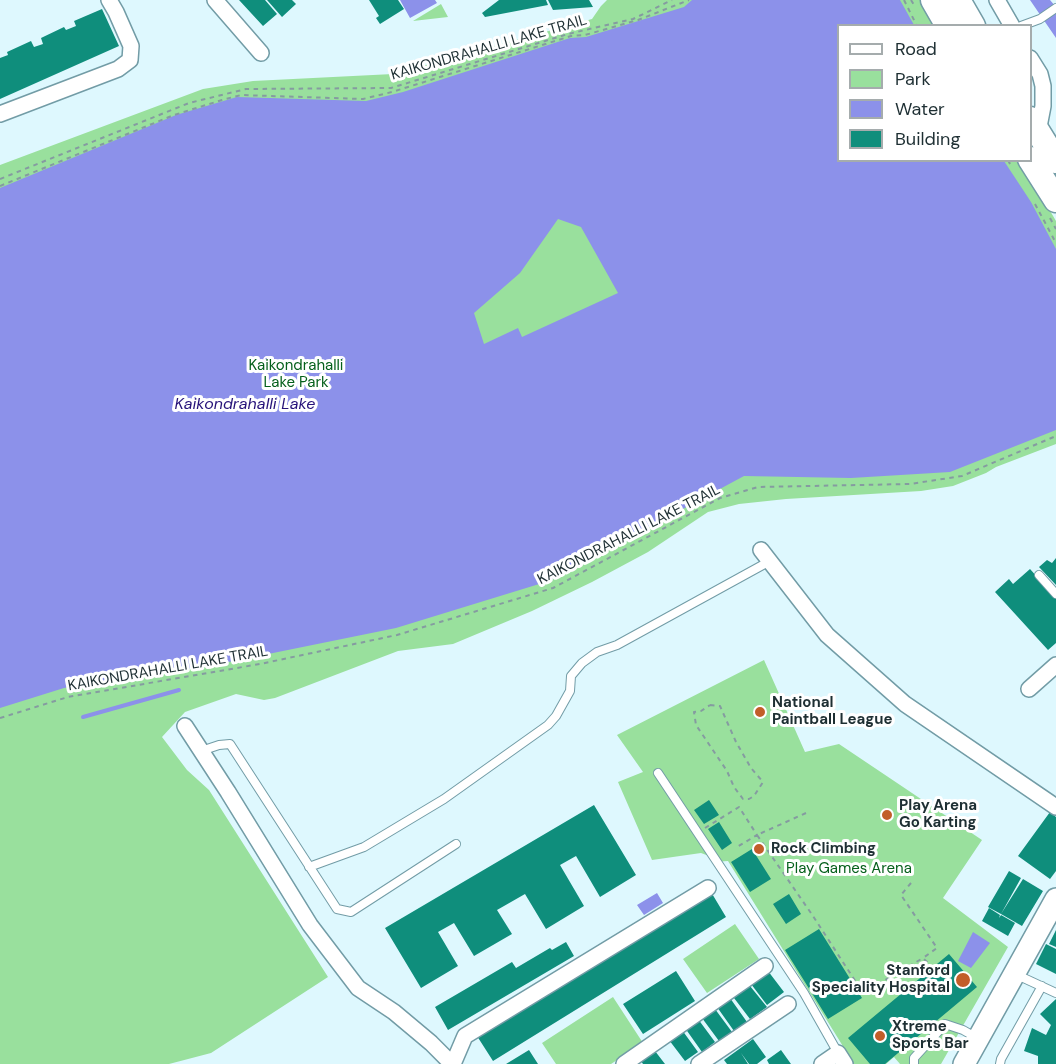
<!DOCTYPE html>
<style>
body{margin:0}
#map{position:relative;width:1056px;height:1064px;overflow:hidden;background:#def8fe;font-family:"DM Sans",sans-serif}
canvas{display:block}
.legend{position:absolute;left:837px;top:24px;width:195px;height:138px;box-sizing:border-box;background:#fff;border:2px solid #a5acad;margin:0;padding:8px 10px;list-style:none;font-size:18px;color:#1e2f33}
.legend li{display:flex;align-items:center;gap:12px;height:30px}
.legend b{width:30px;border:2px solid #a5acad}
</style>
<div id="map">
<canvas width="1056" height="1064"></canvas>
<ul class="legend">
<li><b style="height:8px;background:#fff"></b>Road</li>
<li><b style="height:16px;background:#99e09d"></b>Park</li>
<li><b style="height:16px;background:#8c91ea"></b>Water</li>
<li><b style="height:16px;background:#0f8e7c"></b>Building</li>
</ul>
</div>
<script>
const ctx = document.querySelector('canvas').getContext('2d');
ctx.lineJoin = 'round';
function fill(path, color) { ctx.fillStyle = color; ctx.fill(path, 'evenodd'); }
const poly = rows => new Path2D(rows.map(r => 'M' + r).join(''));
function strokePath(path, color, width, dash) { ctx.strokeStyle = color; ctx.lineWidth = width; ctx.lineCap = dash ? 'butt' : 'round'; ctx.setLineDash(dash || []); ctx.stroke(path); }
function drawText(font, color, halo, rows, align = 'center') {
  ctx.font = font + ' "DM Sans",sans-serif'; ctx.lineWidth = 6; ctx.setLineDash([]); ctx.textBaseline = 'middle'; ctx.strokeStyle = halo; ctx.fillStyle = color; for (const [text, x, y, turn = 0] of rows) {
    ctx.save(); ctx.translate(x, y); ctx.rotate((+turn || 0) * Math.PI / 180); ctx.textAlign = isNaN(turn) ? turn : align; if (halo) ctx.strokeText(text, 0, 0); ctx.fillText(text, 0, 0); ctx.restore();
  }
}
const green = poly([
 [607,0,920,0,935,25,838,26,838,160,1021,161,1056,221,1056,444,996,467,986,473,953,486,921,491,786,499,739,504,708,512,648,552,592,582,532,611,453,644,398,651,275,698,264,700,236,694,185,712,162,737,187,770,209,790,328,977,211,1053,169,1064,0,1064,0,165,203,89,253,81,393,74,592,19,601,6],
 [441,4,448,17,413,21],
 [764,660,805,752,839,744,982,840,943,898,1008,947,941,1064,900,1064,894,1057,886,1064,854,1064,728,861,714,862,709,856,701,853,652,860,618,782,643,772,617,735],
 [735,924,759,959,707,993,683,959],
 [613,997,643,1043,611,1064,556,1064,542,1043]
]);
const water = poly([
 [400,0,435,0,437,3,410,18],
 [692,0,900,0,914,25,838,26,838,160,1004,161,1031,202,1056,249,1056,430,950,472,851,478,744,476,549,581,396,628,219,664,64,688,0,708,0,188,176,115,237,97,366,101,403,92,570,38,586,37,684,7],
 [558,219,581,227,618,293,522,337,518,328,484,344,474,313,520,273],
 [1030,0,1050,0,1056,7,1056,38],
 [657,893,663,903,644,915,637,905],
 [973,932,990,943,971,968,958,961]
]);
const stream = poly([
 [83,717,179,690]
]);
const building = poly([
 [239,0,265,0,277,14,263,26],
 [267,0,292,0,296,4,282,17],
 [369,0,398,0,404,9,380,24,376,18,379,16],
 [499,0,546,0,548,5,485,17,482,13],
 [548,0,589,0,593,7,553,10],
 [102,9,119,46,0,99,0,58,8,55,7,52,31,41,34,47,43,44,41,38,64,27,66,30,76,26,74,21],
 [1056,558,1056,585,1039,567,1047,560,1052,563],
 [1030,569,1056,598,1056,643,1048,650,995,592,1009,579,1013,584],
 [709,800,719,815,704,824,694,810],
 [594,805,636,875,600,897,576,856,560,865,584,906,546,929,525,894,497,910,512,934,474,956,454,923,438,932,458,966,421,988,385,928],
 [1050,812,1056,817,1056,871,1050,879,1018,856],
 [719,822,732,843,722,850,708,829],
 [752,849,771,879,750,892,731,862],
 [1009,871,1021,878,1001,914,988,907],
 [1023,879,1043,891,1022,926,1001,914],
 [711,892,726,917,493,1061,477,1036],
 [789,894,801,914,786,924,773,904],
 [989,908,1000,915,999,918,1001,915,1015,923,1008,936,982,921],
 [819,929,862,998,828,1019,785,950],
 [1056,930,1056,947,1049,944],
 [566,942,574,956,448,1030,435,1007,512,962,516,968,550,948,552,950],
 [1046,944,1056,949,1056,974,1036,964],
 [949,954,977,987,885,1064,870,1064,848,1038],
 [676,971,695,1001,643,1034,623,1004],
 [768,971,784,992,767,1005,751,984],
 [750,986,767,1007,750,1019,734,998],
 [730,998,747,1022,734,1031,717,1007],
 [1056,999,1056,1064,1038,1064,1038,1056,1024,1051,1032,1028,1046,1035,1051,1025,1040,1014],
 [715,1009,732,1032,719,1041,702,1018],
 [698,1019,715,1042,702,1052,685,1028],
 [682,1030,698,1052,685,1061,669,1040],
 [753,1039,766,1057,757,1064,749,1064,741,1053,748,1064,727,1064,724,1060],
 [529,1050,538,1064,506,1064],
 [781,1050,791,1064,769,1064,767,1060],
 [655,1051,665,1064,643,1064,641,1061]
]);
const path = poly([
 [904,0,917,26],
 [911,0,914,5],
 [1008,160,1012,168],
 [0,179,189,103,246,89,391,88,568,34,633,19,672,0],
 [0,186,174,115,222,100,241,95,363,99,392,92,571,36,585,35,638,20,689,0],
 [1035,204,1056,243],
 [1050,218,1056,229],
 [710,705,720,706,736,742,751,768,763,782,754,796,749,799,743,799,734,787,727,771,696,725,694,712,701,711,710,705],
 [0,718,68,697,260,664,397,635,553,588,720,498,758,487,910,484,962,476,1056,436],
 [806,813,757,835,813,916,863,993,923,958,933,968],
 [705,828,739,807,757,835,737,847],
 [911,883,901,895,937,948,923,958]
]);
const lane = poly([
 [1021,26,1040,19,1056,8],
 [1039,575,1056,594],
 [201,751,219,745,230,744,337,909,351,912,456,844],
 [658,773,804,993,838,1053],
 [309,867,364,847,444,799,548,725,556,716,570,691,571,676,582,663,597,652,617,645,770,561],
 [1015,974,1056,993],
 [914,1064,914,1058,945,1024,963,1030,977,1038],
 [1000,1064,1001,1059,1042,986]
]);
const street = poly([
 [215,0,261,53],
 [997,0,1012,26],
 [1030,58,1040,74,1043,86,1043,106,1038,132],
 [0,114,118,69,130,60,131,46,116,12,109,0],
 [761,550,827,635,905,704,1056,807],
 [1029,689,1056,665],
 [185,726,228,792,310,925,358,988,394,1012,431,1043,452,1064],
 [453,1064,465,1036,708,888],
 [624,1064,765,966],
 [699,1064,788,1004],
 [822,1064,838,1053,845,1064]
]);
const secondary = poly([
 [964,1064,1056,899]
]);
const primary = poly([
 [933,0,948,26],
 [958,0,973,26],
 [1030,119,1056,161],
 [1030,159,1056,200]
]);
const markers = [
 [760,712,6,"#c25e29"],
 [887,815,6,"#c25e29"],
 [759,849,6,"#c25e29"],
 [963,980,8,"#c25e29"],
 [880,1036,6,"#c25e29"]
];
const streetNames = [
 ["KAIKONDRAHALLI LAKE TRAIL",489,48,-16],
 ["KAIKONDRAHALLI LAKE TRAIL",629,535,-27],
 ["KAIKONDRAHALLI LAKE TRAIL",168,669,-10]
];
const parkNames = [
 ["Kaikondrahalli",296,366],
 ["Lake Park",296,383],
 ["Play Games Arena",849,869]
];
const poiNames = [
 ["National",772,703],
 ["Paintball League",772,720],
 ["Play Arena",899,806],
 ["Go Karting",899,823],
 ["Rock Climbing",771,849],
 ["Stanford",950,971,"right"],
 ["Speciality Hospital",950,988,"right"],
 ["Xtreme",892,1027],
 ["Sports Bar",892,1044]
];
const waterNames = [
 ["Kaikondrahalli Lake",245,405]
];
fill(green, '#99e09d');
fill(water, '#8c91ea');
strokePath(stream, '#8c91ea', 4);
fill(building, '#0f8e7c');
strokePath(lane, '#729ca6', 10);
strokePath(street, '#729ca6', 18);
strokePath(secondary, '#729ca6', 24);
strokePath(primary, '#729ca6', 27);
strokePath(path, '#859ba0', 2, [4.5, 4.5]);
strokePath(lane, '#fff', 8);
strokePath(street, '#fff', 15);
strokePath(secondary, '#fff', 21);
strokePath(primary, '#fff', 24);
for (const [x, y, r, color] of markers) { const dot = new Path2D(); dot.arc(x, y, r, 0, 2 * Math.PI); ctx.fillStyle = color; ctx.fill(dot); strokePath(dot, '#fff', 2); }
drawText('15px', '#1e2f33', '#fff', streetNames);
drawText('15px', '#06601c', '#fff', parkNames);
drawText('bold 15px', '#1e2f33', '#fff', poiNames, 'left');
drawText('italic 16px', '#261279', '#fff', waterNames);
</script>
